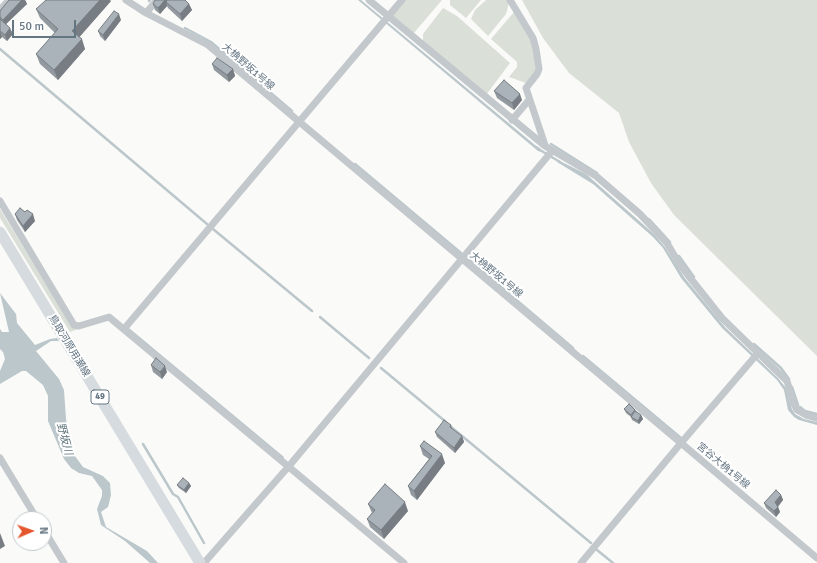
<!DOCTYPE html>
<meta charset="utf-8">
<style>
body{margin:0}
#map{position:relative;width:817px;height:563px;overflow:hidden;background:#fafaf8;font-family:Signika,sans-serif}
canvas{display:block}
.north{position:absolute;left:12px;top:511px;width:40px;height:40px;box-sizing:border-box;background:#fff;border:1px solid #c1c8cd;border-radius:50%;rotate:88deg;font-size:11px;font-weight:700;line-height:16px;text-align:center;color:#657683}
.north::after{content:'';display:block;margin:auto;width:14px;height:18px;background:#e4572e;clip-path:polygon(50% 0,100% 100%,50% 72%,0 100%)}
.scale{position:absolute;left:12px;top:20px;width:64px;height:18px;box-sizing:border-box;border:2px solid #657683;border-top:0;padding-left:5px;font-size:12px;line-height:14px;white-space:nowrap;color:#657683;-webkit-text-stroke:3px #fff;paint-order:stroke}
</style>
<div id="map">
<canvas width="817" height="563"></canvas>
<div class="north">N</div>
<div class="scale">50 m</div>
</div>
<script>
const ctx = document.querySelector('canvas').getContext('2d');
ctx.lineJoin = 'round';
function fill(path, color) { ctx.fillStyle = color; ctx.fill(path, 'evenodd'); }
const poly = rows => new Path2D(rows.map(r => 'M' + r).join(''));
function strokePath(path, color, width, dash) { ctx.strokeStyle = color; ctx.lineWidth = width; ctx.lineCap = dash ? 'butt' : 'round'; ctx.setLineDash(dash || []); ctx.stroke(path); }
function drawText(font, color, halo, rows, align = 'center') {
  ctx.font = font + ' Signika,"Noto Sans JP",sans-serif'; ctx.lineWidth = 4; ctx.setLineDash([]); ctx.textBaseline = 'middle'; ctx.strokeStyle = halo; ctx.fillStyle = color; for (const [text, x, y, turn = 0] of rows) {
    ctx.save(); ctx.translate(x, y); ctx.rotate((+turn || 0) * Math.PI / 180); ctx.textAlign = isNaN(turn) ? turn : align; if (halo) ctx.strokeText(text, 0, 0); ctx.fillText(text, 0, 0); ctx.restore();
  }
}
const green = poly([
 [405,0,442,0,413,34,393,17,392,14],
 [450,0,481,0,466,18,450,5],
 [486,0,507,0,509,3,506,14,488,36,471,19,475,10],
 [522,0,817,0,817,356,674,215,651,183,629,142,619,113,569,73,543,38],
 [443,8,457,16,510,63,486,95,423,42,423,34],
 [514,12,530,38,536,58,535,73,526,83,509,77,517,67,517,62,491,39],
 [0,209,72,327,81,328,70,332,0,218]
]);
const water = poly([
 [358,0,361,0,535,145,540,148,542,152,538,151],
 [558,160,586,174,654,234,665,247,684,277,725,327,778,378,786,388,792,409,795,414,804,419,817,422,817,425,799,420,794,417,788,410,784,390,777,380,722,328,681,278,663,248,653,237,593,184,557,162],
 [0,293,16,314,17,323,35,345,50,339,57,338,59,341,51,341,36,351,59,379,64,390,66,419,72,452,83,467,103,476,110,483,111,495,108,507,101,512,106,527,147,551,158,563,150,563,125,541,101,525,97,509,102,496,102,490,92,476,79,473,71,468,64,459,48,421,48,396,43,385,26,371,22,371,0,384,0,371,5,359,3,352,0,349,0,329,2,332,9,332],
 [129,328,284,457,283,459,129,331]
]);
const stream = poly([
 [149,1,150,0],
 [185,28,211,42,292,111],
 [0,49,207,224],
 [551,144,597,173],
 [540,150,560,162],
 [355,164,461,253],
 [649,219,670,242],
 [213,229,312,311],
 [679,256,694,277],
 [468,259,573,348],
 [320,317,369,358],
 [754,344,781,368,789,379],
 [583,356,681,438],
 [381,368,446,422],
 [792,387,798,405],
 [800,407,805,411,817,414],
 [450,426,591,543],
 [143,444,173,494,178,497,204,543],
 [597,550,613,563]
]);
const street = poly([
 [126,0,146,13,208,45,681,443,758,353,787,381,794,404,797,410,806,415,817,418],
 [369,0,545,146,596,176,640,214,667,243,680,265,722,318,758,353],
 [510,0,533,38,536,49,539,69,537,74,526,88,545,145],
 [0,10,9,0],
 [146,13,157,0],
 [512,120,529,100],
 [0,201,74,325,79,326,109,317,404,563],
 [124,329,402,0],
 [0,458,37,519],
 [44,530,64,563],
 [204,563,289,466,552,151],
 [581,563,681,443,817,558]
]);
const primary = poly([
 [0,232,200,563]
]);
const wall = poly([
 [9,0,25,0,27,4,6,24,13,34,7,41,2,37,0,39,0,11],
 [167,0,189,4,192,10,182,21,168,8,167,6,160,14,155,10,153,4],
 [111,1,79,37,85,49,58,80,40,64,36,54,55,33,40,18,36,9],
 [121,20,105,41,100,36,98,31],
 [212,64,233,69,235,76,229,82,214,70],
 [494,91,522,100,514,110,497,98],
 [15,214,35,221,25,232,17,220],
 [151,365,167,372,162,379,153,372],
 [624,409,635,410,636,411,641,415,643,419,639,424,632,420,631,417,626,413],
 [451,425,453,430,462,436,464,442,455,453,437,437,435,432],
 [420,446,445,463,417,500,411,495,408,486,429,459,423,455],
 [189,483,191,486,186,493,179,488,177,485],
 [781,495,783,500,778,507,780,512,776,517,766,508,764,503],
 [368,504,408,511,384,539,370,527,367,519,372,513]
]);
const shadedWall = poly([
 [22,0,25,0,27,4,5,25,3,20],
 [100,0,110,0,111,1,76,41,72,31],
 [165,0,167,0,168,4,166,2,167,6,160,14,158,8],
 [189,4,192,10,182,21,180,14],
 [119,14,121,20,105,41,103,35],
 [10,28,13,34,7,41,5,35],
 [0,31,2,37,0,39],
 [82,39,85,49,58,80,54,70],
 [233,69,235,76,229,82,227,75],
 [520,94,522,100,514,110,512,103],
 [33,214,35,221,25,232,23,226],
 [165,366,167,372,162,379,160,372],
 [641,415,643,419,639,424,638,421],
 [462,436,464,442,455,453,454,448],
 [442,454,445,463,417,500,414,491],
 [189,483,191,486,186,493,184,490],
 [781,495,783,500,777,507,775,502],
 [405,502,408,511,384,539,381,530],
 [778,507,780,512,776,517,774,511],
 [0,533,5,546,0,549]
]);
const building = poly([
 [9,0,22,0,3,20,0,17,0,11,9,0],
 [46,0,100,0,72,31,82,39,54,70,36,54,58,29,36,9,46,0],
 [155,0,165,0,158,8,153,4,155,0],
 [167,0,185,0,189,4,180,14,166,2,167,0],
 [114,11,119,14,103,35,98,31,114,11],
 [0,19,10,28,5,35,0,31,0,19],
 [217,58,233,69,227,75,212,64,217,58],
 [504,80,520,94,512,103,494,91,504,80],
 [20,208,25,212,27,210,33,214,23,226,15,214,20,208],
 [156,358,165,366,160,372,151,365,156,358],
 [629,404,635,410,631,415,624,409,629,404],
 [635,411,641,415,638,421,631,417,635,411],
 [444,420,451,425,450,427,462,436,454,448,435,432,444,420],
 [424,441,442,454,414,491,408,486,432,456,420,446,424,441],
 [183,478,189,483,184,490,177,485,183,478],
 [385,484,405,502,381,530,367,519,375,510,368,504,385,484],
 [776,490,781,495,775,502,778,507,774,511,764,503,776,490]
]);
const shields = [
 [100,397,18]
];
const shieldNames = [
 ["49",100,397]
];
const streetNames = [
 ["大桷野坂1号線",248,67,41],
 ["大桷野坂1号線",496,275,40],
 ["鳥取河原用瀬線",69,346,59],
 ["宮谷大桷1号線",723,466,40]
];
const waterNames = [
 ["野坂川",64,439,75]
];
fill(green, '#dadfd7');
fill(water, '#bbc7cb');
strokePath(stream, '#bbc7cb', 2.5);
strokePath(street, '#c3c8cc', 7);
strokePath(primary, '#d6dbdf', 11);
fill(wall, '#929a9f');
fill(shadedWall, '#777d82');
fill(building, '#aab3b9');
strokePath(building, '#777d82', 1);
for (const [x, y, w] of shields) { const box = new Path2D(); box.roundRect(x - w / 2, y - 7, w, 14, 3); ctx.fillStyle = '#fff'; ctx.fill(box); strokePath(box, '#657683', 1); }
drawText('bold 9px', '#657683', null, shieldNames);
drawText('10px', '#657683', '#fff', streetNames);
drawText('italic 11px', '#60757c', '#fff', waterNames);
</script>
